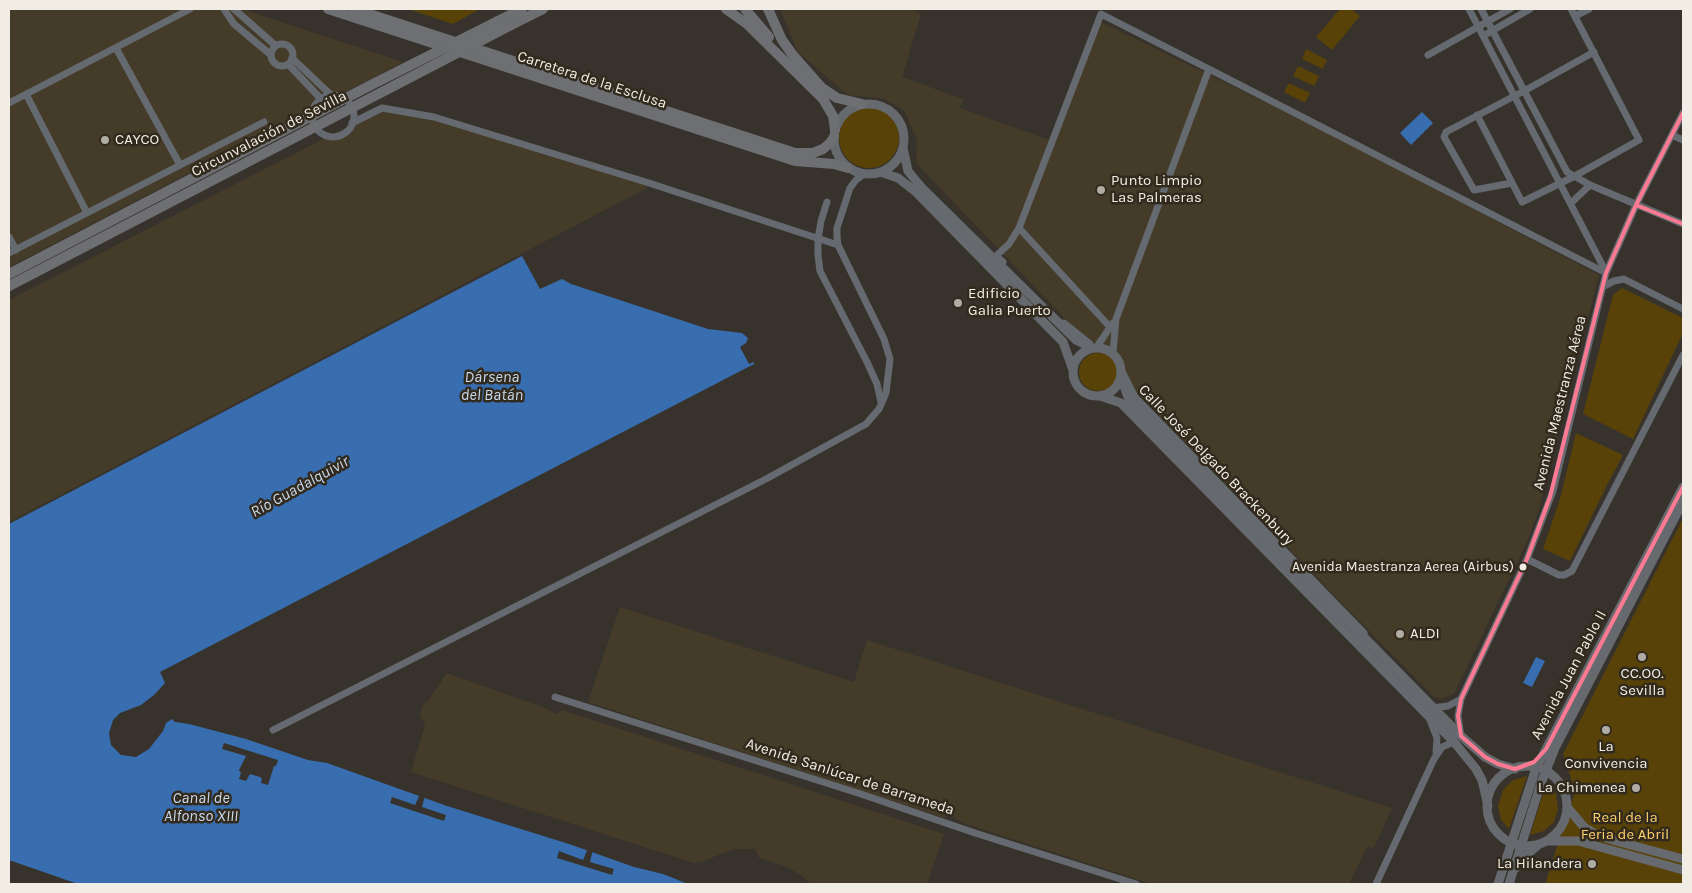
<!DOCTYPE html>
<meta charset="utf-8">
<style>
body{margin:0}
#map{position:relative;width:1692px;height:893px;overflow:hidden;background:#37332c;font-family:Karla,sans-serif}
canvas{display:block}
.frame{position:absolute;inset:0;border:10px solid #f1ede4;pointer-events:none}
</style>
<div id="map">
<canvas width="1692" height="893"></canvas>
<div class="frame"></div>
</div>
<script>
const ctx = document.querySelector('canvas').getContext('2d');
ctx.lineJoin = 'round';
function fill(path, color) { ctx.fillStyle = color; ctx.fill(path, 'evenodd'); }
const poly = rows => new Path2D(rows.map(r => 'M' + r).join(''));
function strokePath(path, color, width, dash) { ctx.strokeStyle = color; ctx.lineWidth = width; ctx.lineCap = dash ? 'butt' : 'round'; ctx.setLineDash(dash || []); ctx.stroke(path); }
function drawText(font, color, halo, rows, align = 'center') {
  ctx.font = font + ' Karla,sans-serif'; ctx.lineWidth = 5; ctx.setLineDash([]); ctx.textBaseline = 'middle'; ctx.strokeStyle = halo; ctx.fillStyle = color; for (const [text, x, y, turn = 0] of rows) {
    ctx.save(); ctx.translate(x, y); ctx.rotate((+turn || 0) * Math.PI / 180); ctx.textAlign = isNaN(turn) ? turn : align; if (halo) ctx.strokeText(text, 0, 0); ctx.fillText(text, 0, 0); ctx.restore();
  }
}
const built = poly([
 [9,9,242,9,403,62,9,267],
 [780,9,911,9,921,14,902,77,963,99,960,108,1055,142,1101,22,1324,131,1599,275,1539,509,1526,544,1454,694,1441,699,1434,697,1169,427,916,163,917,140,904,110,882,98,848,95,798,52],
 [380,110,431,119,644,184,647,188,9,522,9,300],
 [620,607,854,682,867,640,1392,808,1374,848,1367,847,1349,884,1152,884,966,824,947,814,945,818,588,702],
 [447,673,545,708,557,714,562,710,944,834,927,884,811,884,801,875,785,866,759,858,755,849,737,849,723,853,704,861,694,863,411,772,425,725,420,715,423,704,428,701]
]);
const green = poly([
 [408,9,480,9,453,24],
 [1340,9,1351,9,1360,16,1332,50,1316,37],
 [1306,49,1327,60,1323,69,1302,59],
 [1298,66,1319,76,1314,86,1293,76],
 [1289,83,1310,93,1305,103,1284,92],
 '839 138a30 30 0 1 1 60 0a30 30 0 1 1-60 0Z',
 [1622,288,1683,318,1683,333,1633,439,1583,414,1613,295],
 '1079 372a19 19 0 1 1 38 0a19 19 0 1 1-38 0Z',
 [1576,433,1623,455,1606,487,1570,561,1543,549,1560,499],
 [1683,518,1683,884,1545,884,1575,791,1563,754],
 [1527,776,1509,829,1501,820,1498,806,1503,790,1513,780],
 [1546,784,1556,794,1558,809,1554,822,1544,831,1530,835]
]);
const water = poly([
 [1422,112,1433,123,1411,145,1400,133],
 [522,256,540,289,562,279,571,284,708,329,742,333,748,338,746,343,740,347,749,364,754,362,754,364,160,672,165,683,154,695,141,705,120,713,113,720,109,733,111,745,121,755,136,757,149,749,163,731,166,723,172,719,175,722,189,724,246,739,308,760,327,763,447,806,569,844,634,867,663,874,688,884,699,884,78,884,9,860,9,524],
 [1536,657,1545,661,1532,687,1523,683]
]);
const pier = poly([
 [224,743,278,760,276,766,274,766,268,785,261,783,262,779,260,777,250,774,246,781,239,779,241,773,239,770,246,756,222,749],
 [420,794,425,796,422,807,446,815,444,821,390,803,392,797,415,805],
 [588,848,593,849,590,862,614,869,612,875,557,858,559,851,583,860]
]);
const minor = poly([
 [224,9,234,24,271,55],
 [234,9,276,46],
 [1469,9,1606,272],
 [1481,9,1567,172,1590,185,1683,224],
 [1575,16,1589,9],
 [1483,36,1530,9],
 '271 55a11 11 0 1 1 22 0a11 11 0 1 1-22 0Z',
 [116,48,180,165],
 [1428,55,1510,9],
 [292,58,331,95],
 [288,64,321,99],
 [1209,69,1606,273],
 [26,94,87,213],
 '312 116a21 21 0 1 1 42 0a21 21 0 1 1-42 0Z',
 [9,103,190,9],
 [1477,115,1522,202,1573,177,1639,140,1571,9],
 [352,123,382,108,434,117,649,183,838,245],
 [1672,135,1683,140],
 [1512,183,1474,190,1444,137,1446,132,1524,91,1594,52],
 [827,202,821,221,818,239,818,255,820,271,867,362,877,384,881,402],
 [1571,203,1590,185],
 [9,237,16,250],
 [9,253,264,122],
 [1003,262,996,256,1009,244,1019,228],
 [1604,286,1614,281,1624,279,1683,309],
 [1064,323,1090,344],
 [1110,327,1019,228,1101,14,1209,69,1116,319,1113,353],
 [1096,348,1113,323],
 [1122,371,1135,397,1364,633],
 [1527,559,1559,575,1564,575,1572,571,1683,355],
 [555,697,861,794,975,833,1136,884],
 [1432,708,1448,706,1461,699],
 [1430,720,1437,738,1436,752],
 [273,730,766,479,866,424,879,409,886,393,890,359,884,339,838,245,837,237,837,228,850,188,856,180,864,174],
 [1461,736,1458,716,1461,699,1527,559,1553,491,1606,273,1636,205,1683,113],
 [1376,884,1434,759,1442,747,1454,742]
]);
const major = poly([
 '834 139a35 35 0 1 1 70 0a35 35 0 1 1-70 0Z',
 [903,148,908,171,922,188,1076,340,1092,348],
 [880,172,898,178,916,192,1063,342,1073,370],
 '1073 372a24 24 0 1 1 48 0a24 24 0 1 1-48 0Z',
 [1121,378,1128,397,1461,736,1485,757,1498,764,1515,769],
 [1100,396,1121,403,1454,742,1476,769,1482,780,1488,806],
 '1487 806a40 40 0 1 1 80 0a40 40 0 1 1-80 0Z',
 [1567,807,1584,827,1597,835,1616,841,1683,859],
 [1547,841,1578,841,1683,870],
 [1516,868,1522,859,1538,845],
 [1498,884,1536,768,1683,487],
 [1509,884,1541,783,1555,748,1683,502]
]);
const highway = poly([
 [328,9,795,161,834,164,848,168],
 [354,9,795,153,813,153,823,149,830,143,834,137],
 [726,9,747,24,823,99,833,116,835,130],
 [745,9,769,37],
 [768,9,782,40,792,54,822,88,837,98,862,104],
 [498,21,522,9],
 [511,25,543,9]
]);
const highwayBridge = poly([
 [9,274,371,85,498,21],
 [9,286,511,25]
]);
const bus1 = poly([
 [1683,113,1636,205,1606,273,1550,497,1527,559,1461,699,1458,716,1461,736,1485,757,1498,764,1515,769,1534,762,1546,749,1683,487],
 [1636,205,1683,224]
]);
const markers = [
 [105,140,5,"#b0aca4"],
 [1101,190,5,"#b0aca4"],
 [958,303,5,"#b0aca4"],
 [1523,567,4.5,"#f1ede4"],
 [1400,634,5,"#b0aca4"],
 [1642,657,5,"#b0aca4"],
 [1606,730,5,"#b0aca4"],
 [1636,788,5,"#b0aca4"],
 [1592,864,5,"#b0aca4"]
];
const busNames = [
 ["Avenida Maestranza Aerea (Airbus)",1514,567]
];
const streetNames = [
 ["Carretera de la Esclusa",592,80,18],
 ["Circunvalación de Sevilla",269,134,-27],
 ["Avenida Maestranza Aérea",1560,403,-76],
 ["Calle José Delgado Brackenbury",1216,465,46],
 ["Avenida Juan Pablo II",1569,675,-62],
 ["Avenida Sanlúcar de Barrameda",850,777,18]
];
const poiNames = [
 ["CAYCO",115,140],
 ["Punto Limpio",1111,181],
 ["Las Palmeras",1111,198],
 ["Edificio",968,294],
 ["Galia Puerto",968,311],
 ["ALDI",1410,634],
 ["CC.OO.",1642,674,"center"],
 ["Sevilla",1642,691,"center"],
 ["La",1606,747,"center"],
 ["Convivencia",1606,764,"center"],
 ["La Chimenea",1626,788,"right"],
 ["La Hilandera",1582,864,"right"]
];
const parkNames = [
 ["Real de la",1625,818],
 ["Feria de Abril",1625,835]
];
const waterNames = [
 ["Dársena",492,377],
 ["del Batán",492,395],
 ["Río Guadalquivir",300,487,-29],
 ["Canal de",201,798],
 ["Alfonso XIII",201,816]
];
fill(built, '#443b29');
fill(green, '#584208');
fill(water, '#386eaf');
fill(pier, '#37332c');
strokePath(minor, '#656a70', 7);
strokePath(major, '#666a6e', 9);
strokePath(highway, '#6d6f72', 10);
strokePath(highwayBridge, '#6d6f72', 10);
strokePath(bus1, '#fe7a93', 4);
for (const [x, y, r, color] of markers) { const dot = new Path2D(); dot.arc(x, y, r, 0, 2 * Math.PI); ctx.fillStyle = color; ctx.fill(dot); strokePath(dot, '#312a1d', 2); }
drawText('14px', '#f1ede4', '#312a1d', busNames, 'right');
drawText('15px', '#f1ede4', '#312a1d', streetNames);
drawText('15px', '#f1ede4', '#312a1d', poiNames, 'left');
drawText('15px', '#fecf6e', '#312a1d', parkNames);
drawText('italic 16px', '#cadaed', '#312a1d', waterNames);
</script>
